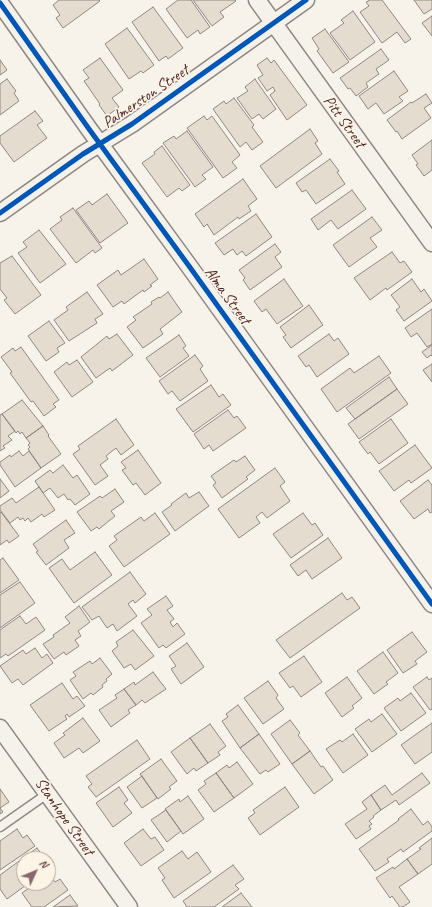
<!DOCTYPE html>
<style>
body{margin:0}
#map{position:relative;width:432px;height:907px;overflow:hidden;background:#f7f3ea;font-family:Caveat,sans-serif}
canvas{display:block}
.north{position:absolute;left:16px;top:851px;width:40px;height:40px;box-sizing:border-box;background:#fcf5e5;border:1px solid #b59f9b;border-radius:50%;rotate:46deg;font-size:11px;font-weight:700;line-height:16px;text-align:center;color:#4a1f2b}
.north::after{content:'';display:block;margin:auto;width:14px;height:18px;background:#87696e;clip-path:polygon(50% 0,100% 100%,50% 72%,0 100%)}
</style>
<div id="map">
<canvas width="432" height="907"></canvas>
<div class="north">N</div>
</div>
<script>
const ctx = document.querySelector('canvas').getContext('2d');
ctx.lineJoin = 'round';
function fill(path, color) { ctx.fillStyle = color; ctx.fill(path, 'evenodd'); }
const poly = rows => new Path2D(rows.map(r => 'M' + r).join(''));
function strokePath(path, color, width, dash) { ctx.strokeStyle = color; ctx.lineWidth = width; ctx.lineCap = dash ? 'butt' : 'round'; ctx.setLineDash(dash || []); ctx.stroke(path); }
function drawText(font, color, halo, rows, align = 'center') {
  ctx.font = font + ' Caveat,sans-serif'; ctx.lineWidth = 3.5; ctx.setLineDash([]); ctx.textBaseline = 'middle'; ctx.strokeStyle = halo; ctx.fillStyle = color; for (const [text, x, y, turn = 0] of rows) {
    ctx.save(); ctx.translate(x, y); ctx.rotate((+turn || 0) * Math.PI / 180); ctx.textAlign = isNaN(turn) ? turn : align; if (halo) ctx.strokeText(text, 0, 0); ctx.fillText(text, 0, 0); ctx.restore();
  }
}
const building = poly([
 [59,0,99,0,100,1,63,28,56,18,60,15,53,5,59,0],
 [178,0,191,0,210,27,200,34,198,30,187,38,166,9,178,0],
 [193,0,235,0,236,1,220,12,224,17,212,26,193,0],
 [370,0,382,0,411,39,405,43,397,32,382,43,360,12,369,6,366,2,370,0],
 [414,0,432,0,432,9,424,14,414,0],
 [153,7,183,48,168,59,166,56,159,61,132,22,153,7],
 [353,11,375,42,350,60,330,33,344,23,341,20,353,11],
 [432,16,432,36,422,23,432,16],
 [127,28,154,65,143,73,141,71,129,79,105,44,127,28],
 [325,29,349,62,333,73,317,51,319,49,312,38,325,29],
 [381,49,389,60,376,69,379,74,366,83,368,87,356,96,350,88,348,89,340,78,381,49],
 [100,58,123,90,112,98,119,107,107,116,99,105,100,104,84,81,89,78,83,70,100,58],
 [267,58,271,63,274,60,307,105,287,120,270,95,275,91,273,87,267,91,258,78,263,75,257,65,267,58],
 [0,60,7,70,0,75,0,60],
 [394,71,408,91,399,97,403,101,384,114,376,103,368,109,359,96,394,71],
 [7,79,16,91,14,93,19,101,0,115,0,84,7,79],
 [255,79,276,109,263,119,259,114,252,119,237,98,248,91,245,87,255,79],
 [426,94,432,103,424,108,431,118,402,139,397,131,396,132,387,120,411,102,412,103,426,94],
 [234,98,254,125,252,127,263,142,252,150,246,142,240,147,213,109,224,101,226,104,234,98],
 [35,111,43,121,37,125,47,138,14,162,0,143,0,136,35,111],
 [204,116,207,120,212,116,240,155,232,162,237,168,223,178,187,128,204,116],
 [310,129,318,141,315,143,322,154,276,188,260,166,310,129],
 [187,131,213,167,202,175,206,179,195,187,163,143,174,136,176,139,187,131],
 [432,140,432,170,424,176,416,165,418,164,412,155,432,140],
 [162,146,190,185,182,191,179,188,167,197,142,163,155,154,154,152,162,146],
 [330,159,339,171,337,172,345,184,316,204,306,190,302,192,296,183,330,159],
 [243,179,257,199,248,206,251,211,239,219,238,217,214,235,207,224,204,227,195,214,243,179],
 [352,190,366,209,338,229,331,220,318,230,311,219,352,190],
 [107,194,128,223,100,243,76,210,89,201,92,205,107,194],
 [73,208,102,248,95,253,93,250,76,263,50,229,62,220,60,217,73,208],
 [256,214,272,237,246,256,242,251,237,255,233,249,224,255,215,243,256,214],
 [372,217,382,230,370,238,377,247,349,267,333,245,372,217],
 [39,230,66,264,40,283,18,253,27,247,23,242,39,230],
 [275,244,281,252,275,257,282,267,250,290,243,280,245,278,239,270,275,244],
 [392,252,400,263,404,261,412,272,387,290,386,288,370,300,354,278,392,252],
 [12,256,41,295,15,314,4,300,7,298,0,289,0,263,12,256],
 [144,259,158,279,150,285,152,286,144,292,143,290,124,304,122,301,113,307,97,285,118,270,121,275,144,259],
 [284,279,303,306,277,324,266,309,262,312,254,301,284,279],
 [412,279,421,292,424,289,432,301,404,321,396,310,400,307,391,295,412,279],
 [87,292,103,314,95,319,97,323,69,341,54,320,68,310,66,307,87,292],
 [168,292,182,312,160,329,163,334,143,348,127,327,136,320,133,317,152,304,151,302,159,297,160,298,168,292],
 [309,305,323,325,291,348,283,337,286,335,280,327,309,305],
 [432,309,432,344,427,347,417,333,411,337,405,328,432,309],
 [49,321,65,343,57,348,59,352,46,361,28,336,49,321],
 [117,334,133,355,112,371,110,368,96,378,81,357,107,336,109,339,117,334],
 [329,334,334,341,338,338,349,354,317,377,309,365,306,367,298,356,329,334],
 [179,335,186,346,183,348,189,356,160,377,146,358,179,335],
 [432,345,432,356,431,355,427,358,422,352,432,345],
 [21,347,59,400,53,404,56,407,44,416,33,401,31,402,10,373,12,372,1,357,13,348,15,351,21,347],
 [195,355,203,366,200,369,208,381,180,401,172,391,168,394,159,381,195,355],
 [379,356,391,373,337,412,321,389,350,368,354,373,379,356],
 [77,360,93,382,72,397,54,372,67,362,69,365,77,360],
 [432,364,432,382,423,370,432,364],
 [389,377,397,389,355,419,346,408,389,377],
 [211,385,219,397,223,394,231,405,193,432,176,409,211,385],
 [397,389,408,404,359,439,348,424,397,389],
 [22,400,43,426,26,438,22,432,20,434,18,431,16,433,2,414,22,400],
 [228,410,234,418,237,416,246,428,213,451,209,445,204,449,194,434,228,410],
 [2,414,15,431,8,436,12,440,3,446,5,448,0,451,0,415,2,414],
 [116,419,134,445,121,455,116,448,106,456,108,459,100,465,108,476,95,485,73,454,80,449,78,446,116,419],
 [391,419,408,443,379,464,370,452,368,454,359,442,391,419],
 [43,426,49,435,48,436,61,454,41,468,28,449,30,447,28,445,30,443,26,438,43,426],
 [415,445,432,468,411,483,409,480,394,491,379,471,415,445],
 [138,450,161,483,145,495,136,483,133,485,122,470,126,468,121,462,138,450],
 [19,451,23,456,29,451,41,468,15,487,0,465,0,462,10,455,11,457,19,451],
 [245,456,255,470,246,477,248,479,222,498,213,485,216,483,211,476,234,460,236,462,245,456],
 [63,465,73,478,77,475,90,494,75,505,70,499,68,500,64,494,58,498,50,488,43,493,35,481,50,470,53,473,63,465],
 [275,468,285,482,280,486,290,501,267,518,262,512,256,517,260,523,239,538,218,509,275,468],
 [0,479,9,491,0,498,0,479],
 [428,480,432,485,432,512,430,513,428,509,414,519,400,501,428,480],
 [39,487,55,510,44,517,42,514,31,522,28,518,25,521,23,518,20,520,18,517,10,523,0,510,0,506,12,498,16,503,39,487],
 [115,489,124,502,111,511,115,516,99,529,97,527,91,531,77,512,100,496,102,498,115,489],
 [199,492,209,506,175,531,162,512,172,505,171,504,186,493,189,498,199,492],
 [1,512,19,536,9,543,7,540,0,545,0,513,1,512],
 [155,513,170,534,124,567,109,546,117,540,114,536,141,517,144,521,155,513],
 [303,513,312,525,315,523,323,535,291,558,273,534,303,513],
 [66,520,75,533,64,540,69,548,46,565,36,552,38,551,33,544,66,520],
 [328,538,342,558,312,579,306,570,298,576,290,565,328,538],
 [95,552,112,575,74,603,49,568,62,559,70,570,95,552],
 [3,558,19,580,0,593,0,560,3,558],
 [130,572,146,594,135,603,133,600,128,604,137,616,117,631,113,624,107,628,99,616,92,620,82,607,130,572],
 [20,582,35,603,0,628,0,595,20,582],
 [342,593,347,600,352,597,360,608,290,658,276,640,342,593],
 [166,596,173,606,167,610,174,619,170,622,173,627,177,623,185,634,166,648,163,645,159,648,141,623,152,615,147,609,166,596],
 [79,606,90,622,78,631,81,636,75,640,79,646,66,655,64,652,54,659,43,644,54,637,53,635,70,623,65,617,79,606],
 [20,616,26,624,36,617,45,630,8,656,6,654,0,658,0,630,20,616],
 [133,630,154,656,135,670,131,664,124,668,112,651,118,646,116,642,133,630],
 [412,632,427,652,415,661,417,664,403,673,387,650,412,632],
 [187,643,204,667,181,684,171,669,176,666,169,656,187,643],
 [35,648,42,658,47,654,53,663,23,685,18,679,12,683,0,666,23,650,26,654,35,648],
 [383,652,398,673,386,682,388,684,374,694,357,671,383,652],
 [304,656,322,682,301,697,293,686,290,688,279,673,304,656],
 [100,658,112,674,106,679,107,681,102,685,103,687,93,695,91,693,83,699,70,680,76,676,73,672,90,661,92,664,100,658],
 [153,672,166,689,145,703,142,700,136,705,124,689,134,682,135,685,153,672],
 [347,677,362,698,352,706,354,708,342,717,325,693,347,677],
 [427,677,429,680,432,678,432,709,430,710,413,687,427,677],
 [268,681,278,695,276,698,284,709,263,724,244,698,268,681],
 [62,683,73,699,77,696,85,706,69,717,67,714,65,716,67,719,49,731,30,705,62,683],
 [124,689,136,705,128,710,130,713,111,727,99,710,117,698,115,695,124,689],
 [411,693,426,713,401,731,384,708,398,698,400,701,411,693],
 [238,705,259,734,240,748,222,721,228,717,226,714,238,705],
 [382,714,397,734,372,752,355,729,369,719,371,722,382,714],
 [83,718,100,741,83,753,79,748,64,758,54,743,65,735,63,733,83,718],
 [290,720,300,733,298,735,310,751,292,764,271,734,290,720],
 [432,723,432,752,415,764,401,745,432,723],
 [210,724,226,746,218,752,220,755,208,763,190,738,210,724],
 [259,734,280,764,268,772,266,770,260,774,240,748,259,734],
 [353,734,368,755,343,773,326,749,340,740,342,742,353,734],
 [190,738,208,763,196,771,194,768,187,774,171,752,190,738],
 [137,740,150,759,96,797,88,787,92,784,86,776,137,740],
 [310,751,321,767,323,766,333,780,314,794,292,764,310,751],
 [161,759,177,781,169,787,171,789,158,799,140,774,161,759],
 [237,762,253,784,234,798,216,773,227,765,229,768,237,762],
 [216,773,234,798,214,812,198,790,206,784,204,781,216,773],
 [422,773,430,783,399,805,396,800,381,810,371,795,385,785,392,795,422,773],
 [142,776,157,798,142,808,127,787,142,776],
 [119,787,128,800,124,803,132,813,113,827,96,803,119,787],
 [285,787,299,807,260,835,248,818,255,813,253,810,285,787],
 [0,789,9,802,0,808,3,812,0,814,0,789],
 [371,795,381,810,373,816,374,817,369,821,372,824,369,826,371,829,356,839,345,824,367,809,362,802,371,795],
 [188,796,204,819,183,834,165,809,179,799,180,802,188,796],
 [411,809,423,825,428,821,432,827,432,831,403,852,401,849,387,859,389,862,375,871,359,849,399,820,398,819,411,809],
 [166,810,181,831,167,842,151,820,166,810],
 [17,829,23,838,27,835,35,846,0,870,0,841,17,829],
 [143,829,151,839,155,837,164,850,141,866,124,843,143,829],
 [432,838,432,864,418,874,407,859,421,849,419,848,432,838],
 [37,848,44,858,24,859,24,883,29,883,7,899,0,889,0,875,37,848],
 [182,851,188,859,197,852,211,872,174,898,162,880,165,878,158,868,182,851],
 [407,859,418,874,399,887,410,902,403,907,400,907,392,896,390,898,376,878,393,867,394,869,407,859],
 [233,865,244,879,235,885,239,889,214,907,187,907,183,901,233,865],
 [49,874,55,882,60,879,68,890,44,907,32,907,22,893,36,883,48,883,48,875,49,874],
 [241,893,252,907,222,907,241,893],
 [70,895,78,906,53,907,70,895]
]);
const lane = poly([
 [0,827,47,794]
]);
const street = poly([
 [257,0,432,243],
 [0,3,89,129,189,266,432,604],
 [0,213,83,154,132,124,306,0],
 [0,728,129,907]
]);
const cycleway = poly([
 [0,3,89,129,189,266,432,604],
 [0,213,83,154,132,124,306,0]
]);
const streetNames = [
 ["Palmerston Street",146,97,-34],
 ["Pitt Street",344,122,54],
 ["Alma Street",227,296,54],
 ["Stanhope Street",64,817,55]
];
fill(building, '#e4dccf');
strokePath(building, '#908684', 1);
strokePath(lane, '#908684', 11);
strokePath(street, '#908684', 19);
strokePath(lane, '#f5f2ec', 8);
strokePath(street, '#f5f2ec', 16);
strokePath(cycleway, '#0057b8', 5);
drawText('16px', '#4a1f2b', '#fcf5e5', streetNames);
</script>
